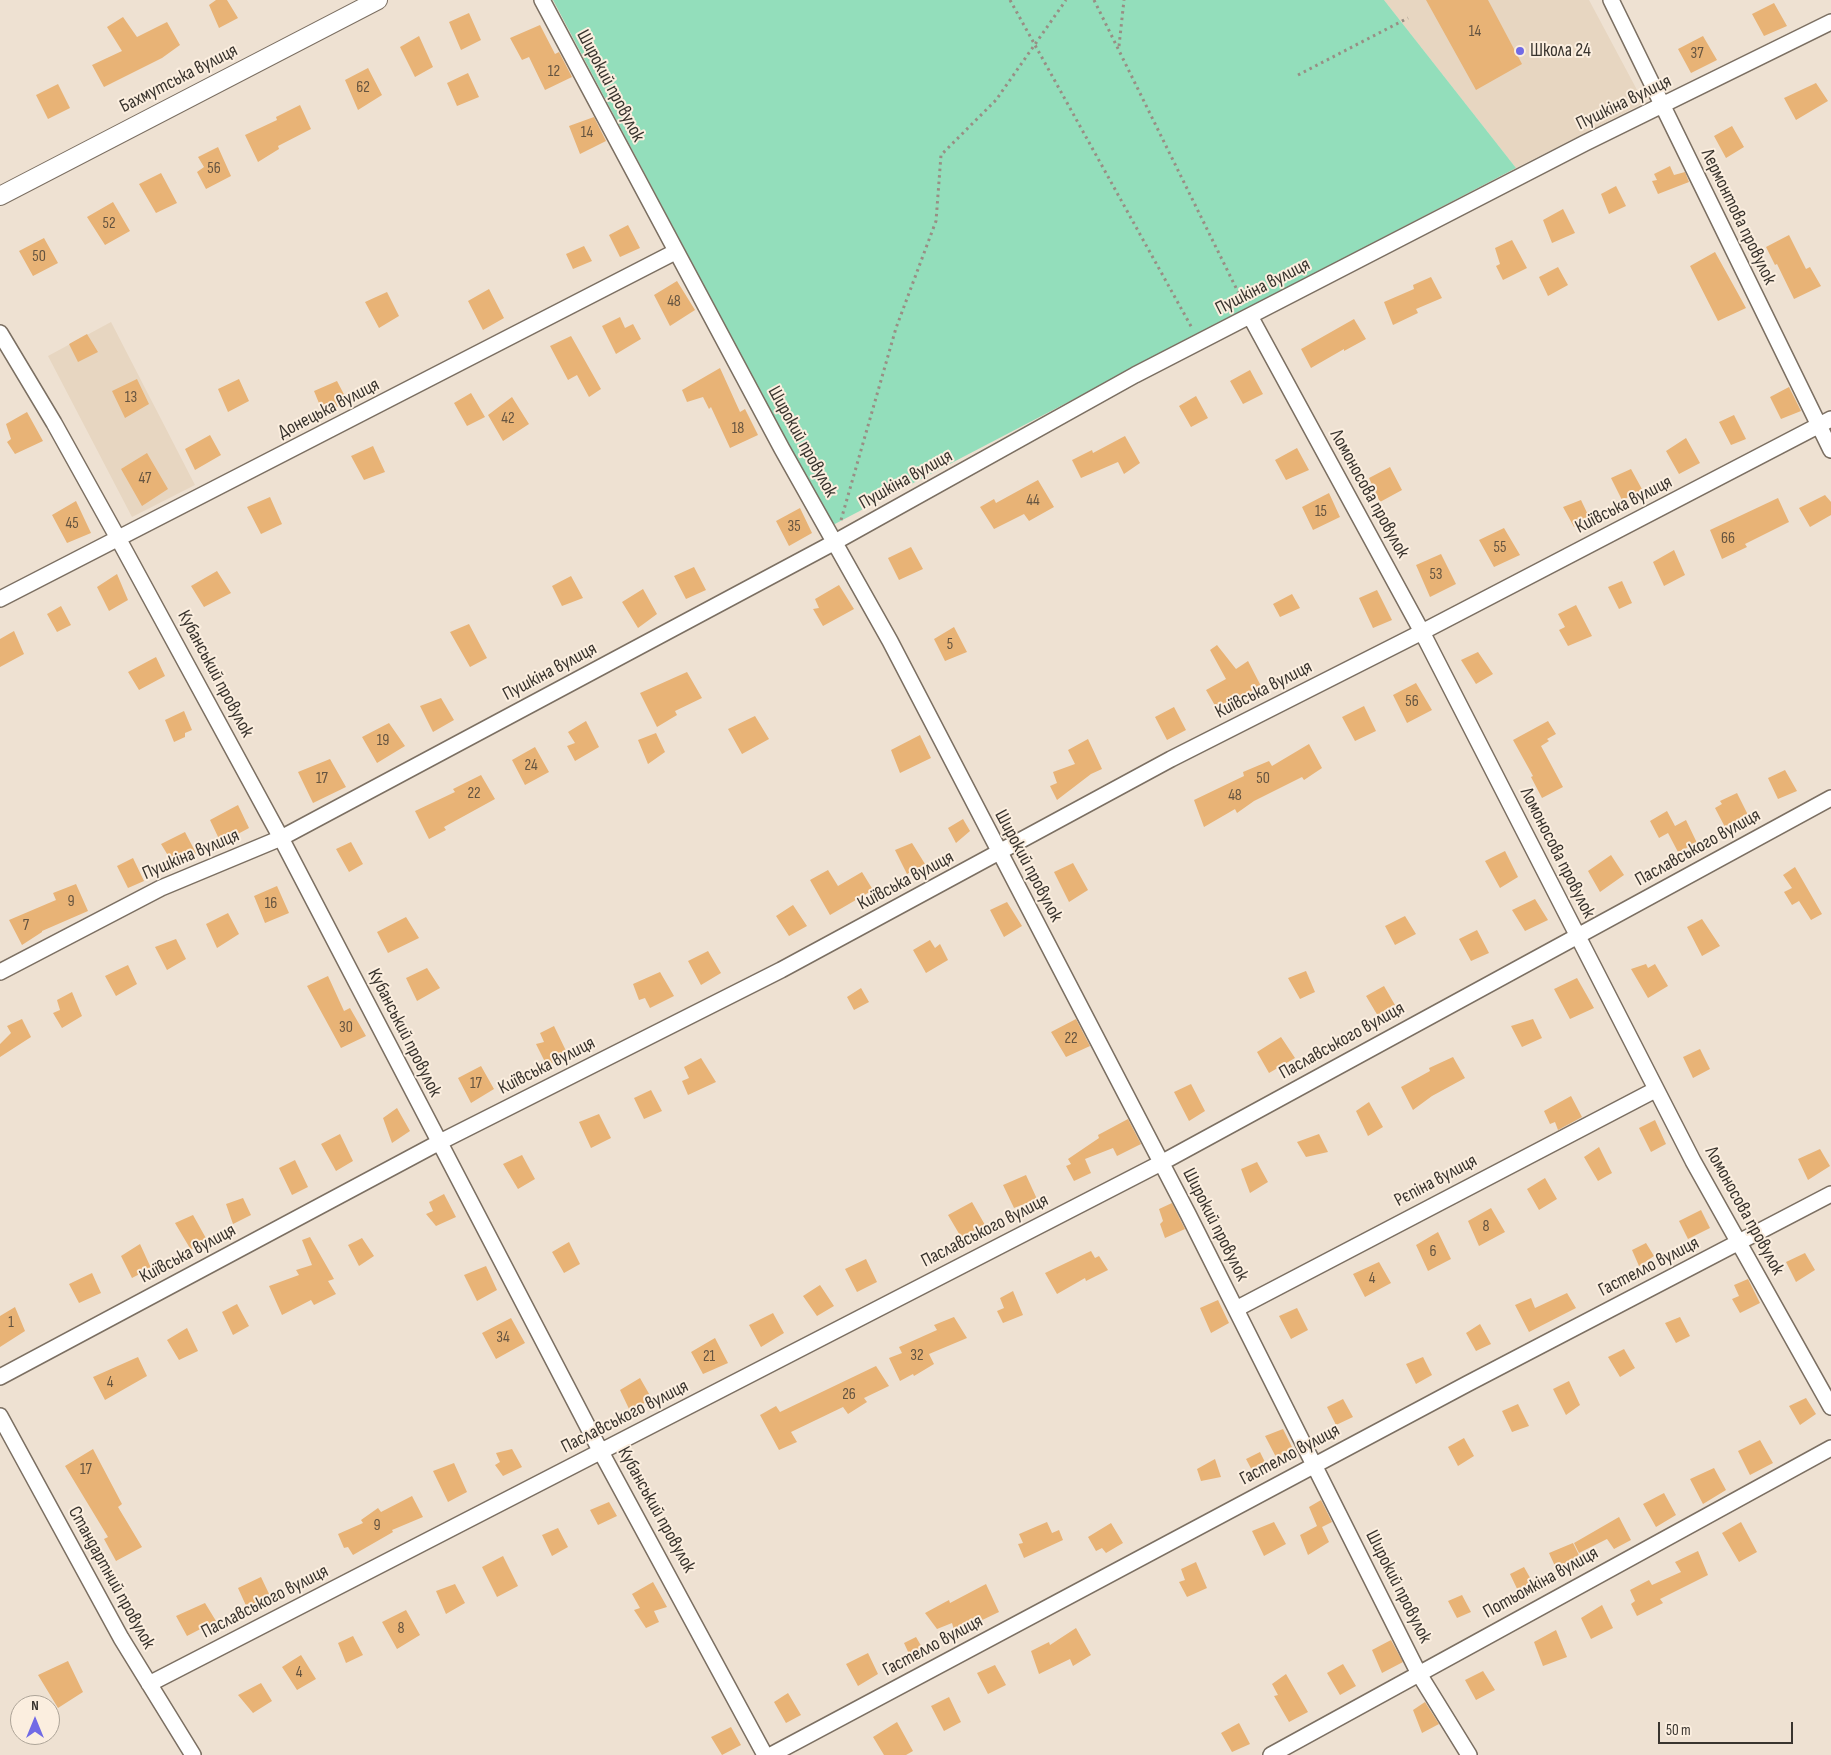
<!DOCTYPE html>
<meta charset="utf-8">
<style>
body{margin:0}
#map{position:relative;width:1831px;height:1755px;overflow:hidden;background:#eee1d2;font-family:"Sofia Sans Condensed",sans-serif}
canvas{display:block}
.north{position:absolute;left:10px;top:1695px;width:50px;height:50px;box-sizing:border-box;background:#fbeedf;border:1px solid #ada498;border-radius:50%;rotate:0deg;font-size:14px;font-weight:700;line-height:20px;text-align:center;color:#39342e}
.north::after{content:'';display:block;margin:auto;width:18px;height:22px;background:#716ae5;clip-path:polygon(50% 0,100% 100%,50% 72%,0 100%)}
.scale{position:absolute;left:1658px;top:1722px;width:135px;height:22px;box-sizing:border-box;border:2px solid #39342e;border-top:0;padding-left:6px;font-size:15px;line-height:18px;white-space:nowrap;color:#39342e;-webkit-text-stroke:4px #fbeedf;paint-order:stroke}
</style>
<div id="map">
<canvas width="1831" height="1755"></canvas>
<div class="north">N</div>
<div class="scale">50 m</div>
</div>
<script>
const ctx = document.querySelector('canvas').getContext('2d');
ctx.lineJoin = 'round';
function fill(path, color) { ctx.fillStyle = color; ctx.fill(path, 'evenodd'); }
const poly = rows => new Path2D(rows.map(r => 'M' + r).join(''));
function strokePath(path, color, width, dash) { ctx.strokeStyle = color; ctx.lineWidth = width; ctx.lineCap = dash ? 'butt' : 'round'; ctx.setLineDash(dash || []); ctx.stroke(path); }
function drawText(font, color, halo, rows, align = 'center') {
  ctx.font = font + ' "Sofia Sans Condensed",sans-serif'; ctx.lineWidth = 4; ctx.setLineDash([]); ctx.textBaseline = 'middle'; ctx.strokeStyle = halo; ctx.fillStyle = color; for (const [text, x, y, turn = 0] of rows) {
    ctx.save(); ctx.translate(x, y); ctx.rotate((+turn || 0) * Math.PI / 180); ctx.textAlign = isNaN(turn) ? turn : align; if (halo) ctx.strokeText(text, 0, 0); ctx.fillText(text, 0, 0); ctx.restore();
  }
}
const built = poly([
 [1384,0,1589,0,1644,103,1516,168],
 [111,322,195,485,132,517,48,356]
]);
const green = poly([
 [553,0,1384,0,1516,168,831,526]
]);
const building = poly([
 [216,0,227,0,238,18,219,28,209,5],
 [1426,0,1488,0,1522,64,1476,90],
 [1774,3,1787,26,1764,36,1752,14],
 [469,13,481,40,461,50,449,22],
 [123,17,137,37,167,22,180,45,162,58,104,87,92,65,122,51,107,27],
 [540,25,555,54,559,52,572,77,545,90,529,57,522,60,510,38],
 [419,36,433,67,415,77,400,47],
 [1703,36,1717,60,1691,73,1678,49],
 [368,68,382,95,358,110,345,80],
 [468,73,479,97,457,106,447,83],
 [1816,83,1828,101,1796,120,1784,98],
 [58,84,70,108,48,119,36,95],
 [300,105,311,129,278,146,279,149,258,162,245,135,277,120,276,117],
 [594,117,606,141,580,154,569,126],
 [1732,126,1744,147,1726,158,1714,136],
 [218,147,231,176,206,189,197,172,204,167,198,157],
 [1670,166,1674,175,1685,172,1689,182,1658,194,1652,181,1657,180,1654,174],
 [161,173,177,203,156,213,139,184],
 [1616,186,1626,206,1609,214,1601,194],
 [113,202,130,231,105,245,87,217],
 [1563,209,1575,233,1552,243,1543,220],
 [628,225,640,248,620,257,609,235],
 [1789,235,1806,269,1810,267,1821,286,1794,299,1777,264,1775,265,1766,247],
 [44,238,58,263,33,276,19,251],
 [1512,240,1527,268,1503,280,1496,266,1500,264,1495,248],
 [584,246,592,261,573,269,566,254],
 [1715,252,1746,308,1718,321,1690,266],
 [1558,267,1568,285,1548,296,1539,277],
 [1431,277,1442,298,1416,309,1418,313,1393,325,1384,302,1414,289,1413,285],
 [677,281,695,310,670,326,654,295],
 [489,289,504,318,483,330,468,301],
 [387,292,399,316,379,328,365,302],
 [620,317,625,328,633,324,641,339,616,354,602,326],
 [1354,319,1366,339,1344,351,1344,349,1311,368,1301,349],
 [87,334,98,352,78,362,69,344],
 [571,336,601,389,589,397,577,375,568,380,550,346],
 [720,368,740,412,745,409,758,435,730,448,711,407,709,409,703,397,687,402,682,390],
 [1250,370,1263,394,1243,404,1230,381],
 [137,379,149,404,125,418,112,391],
 [239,379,249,401,228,412,218,389],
 [337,381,348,402,323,413,314,391],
 [1789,387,1801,411,1781,419,1770,397],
 [471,393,485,417,467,426,454,403],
 [1196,396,1208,418,1191,427,1179,406],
 [512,397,529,424,503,441,488,415],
 [27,412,43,441,15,454,7,442,11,439,6,424],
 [1734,415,1746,439,1731,445,1719,422],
 [210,435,221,455,195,470,185,449],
 [1125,436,1140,463,1124,474,1118,462,1081,478,1072,460,1092,450,1093,453],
 [1686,438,1700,463,1679,474,1666,451],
 [373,446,385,472,364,480,351,456],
 [1297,448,1309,470,1286,480,1275,460],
 [147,453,168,489,142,506,121,469],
 [1390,467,1402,490,1380,502,1369,478],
 [1631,469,1643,491,1622,500,1611,478],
 [1038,480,1054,507,1029,521,1024,514,994,529,980,507,994,499,996,503],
 [1329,493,1340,517,1313,530,1302,507],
 [1825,495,1831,502,1831,515,1810,527,1799,508],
 [270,497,282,524,261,534,247,507],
 [1778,498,1789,522,1745,544,1747,547,1722,559,1710,530],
 [1581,500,1590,519,1574,527,1563,507],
 [76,501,91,533,67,543,52,515],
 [800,508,812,533,789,546,776,521],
 [1504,528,1520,555,1494,567,1479,540],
 [911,547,923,569,899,580,888,558],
 [1674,550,1685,575,1664,586,1653,562],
 [1441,554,1456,584,1430,597,1416,565],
 [694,567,706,590,686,599,674,576],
 [217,571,231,593,204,607,191,586],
 [117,574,128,600,109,611,97,587],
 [571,576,583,598,562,606,552,586],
 [1622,581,1632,603,1619,609,1608,587],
 [839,585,854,609,823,626,813,609,819,608,815,599],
 [643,589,657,614,638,628,622,602],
 [1377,590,1392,620,1373,628,1359,598],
 [1292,594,1300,608,1280,617,1273,604],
 [1576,605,1592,636,1568,646,1559,630,1565,627,1558,614],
 [61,606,71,625,57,632,47,614],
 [469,624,487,658,470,667,450,632],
 [954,627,967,652,945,661,934,639],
 [14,631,24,654,0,667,0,639],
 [1217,645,1236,669,1248,661,1261,686,1217,709,1206,690,1226,679,1210,650],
 [1478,652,1493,674,1476,684,1461,660],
 [156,657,165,676,139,690,128,672],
 [687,672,702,698,675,711,677,715,657,727,640,693],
 [1416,683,1432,710,1407,723,1393,695],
 [441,698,454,720,433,732,420,706],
 [1364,706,1376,731,1355,741,1342,717],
 [1174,707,1186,730,1167,740,1155,717],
 [184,711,192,730,185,733,185,737,174,742,165,720],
 [755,716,769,739,742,754,728,729],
 [586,721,599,747,575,761,567,746,575,743,568,732],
 [1548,721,1556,734,1547,739,1549,741,1541,746,1563,787,1542,798,1531,777,1533,776,1513,740],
 [389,723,405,746,377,763,362,737],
 [656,733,665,752,648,764,638,740],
 [920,735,931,758,900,773,891,750],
 [1088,739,1102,769,1091,774,1057,800,1050,786,1057,783,1053,772,1075,764,1068,750],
 [1309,744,1322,768,1304,780,1302,777,1254,801,1237,813,1235,809,1204,827,1194,800,1244,776,1243,772,1269,761,1272,766],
 [535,747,549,772,525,785,512,760],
 [330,759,346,787,313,803,298,772],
 [1785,770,1797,791,1778,799,1768,778],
 [481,775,495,799,444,827,446,830,429,839,415,811,455,792,453,789],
 [1737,793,1748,815,1725,827,1715,808,1722,804,1720,801],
 [238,805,249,828,221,843,210,820],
 [1667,811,1675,826,1686,820,1697,843,1678,852,1668,833,1659,838,1650,821],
 [963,819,970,831,956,843,948,828],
 [185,832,196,853,175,867,161,844],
 [351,842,363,864,349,872,336,849],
 [912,843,925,864,907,874,895,850],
 [1505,851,1518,877,1500,888,1485,861],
 [1611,855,1624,875,1600,892,1588,871],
 [133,858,144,881,128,888,117,866],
 [1073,863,1088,890,1069,902,1054,872],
 [1795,867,1822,914,1811,920,1799,901,1792,905,1784,892,1792,888,1783,875],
 [828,870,838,886,862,872,873,890,830,915,810,880],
 [76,884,88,911,42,931,42,932,22,945,9,920,56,900,53,893],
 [277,886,289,913,265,923,254,896],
 [1535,899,1548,920,1525,931,1512,910],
 [1007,902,1022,926,1004,937,990,910],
 [793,905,807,926,789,936,776,916],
 [228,913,239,934,217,948,206,924],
 [1405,916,1416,934,1395,945,1385,926],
 [406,917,419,938,388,953,377,932],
 [1702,919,1720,946,1702,956,1687,927],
 [1477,930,1489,953,1471,961,1459,939],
 [176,939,186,959,167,970,155,947],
 [930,940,935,948,940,944,948,960,926,973,913,950],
 [708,951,721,973,701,985,688,961],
 [1646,964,1648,968,1655,964,1668,986,1648,998,1631,969],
 [128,965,137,984,116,996,105,976],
 [427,968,440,988,417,1001,406,978],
 [1306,971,1315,992,1300,999,1288,978],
 [660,972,674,996,650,1008,645,998,639,1000,633,984],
 [328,976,344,1011,350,1008,366,1036,341,1048,307,986],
 [1577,978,1594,1008,1570,1019,1554,989],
 [1384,986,1395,1005,1378,1016,1366,996],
 [861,988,869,1002,854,1010,847,997],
 [72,992,82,1016,62,1028,53,1013,60,1010,57,1000],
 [22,1019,31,1037,0,1057,0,1044,11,1033,7,1026],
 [1076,1019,1090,1046,1066,1057,1051,1032],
 [1533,1019,1542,1038,1522,1047,1511,1026],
 [554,1026,568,1055,547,1066,536,1044,544,1042,540,1033],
 [1281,1037,1295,1058,1269,1073,1257,1052],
 [1700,1049,1710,1069,1693,1078,1683,1057],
 [1453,1057,1465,1078,1432,1096,1413,1110,1401,1087,1430,1071,1429,1068],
 [701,1058,716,1082,688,1095,682,1081,689,1078,684,1067],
 [481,1066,494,1089,471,1103,458,1078],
 [1191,1084,1205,1111,1189,1121,1174,1092],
 [651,1090,662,1111,644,1119,634,1098],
 [1571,1096,1582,1117,1558,1130,1555,1122,1550,1124,1544,1111],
 [1369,1102,1383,1127,1368,1136,1356,1111],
 [397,1108,410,1131,392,1143,383,1118],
 [599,1114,611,1138,591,1148,579,1122],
 [1128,1119,1141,1144,1117,1156,1113,1148,1085,1159,1091,1173,1074,1181,1066,1166,1071,1164,1068,1159,1099,1138,1098,1135],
 [1655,1120,1666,1144,1651,1152,1639,1128],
 [340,1134,353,1161,336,1171,321,1144],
 [1319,1134,1328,1152,1306,1157,1297,1142],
 [1599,1147,1612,1173,1598,1181,1584,1157],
 [1820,1149,1830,1166,1808,1180,1798,1159],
 [522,1155,535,1179,518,1189,503,1164],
 [295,1160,308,1187,292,1195,279,1168],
 [1257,1162,1268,1182,1250,1193,1241,1169],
 [1026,1175,1037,1199,1014,1208,1003,1185],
 [1545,1178,1557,1199,1539,1210,1527,1189],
 [444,1194,456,1217,436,1226,426,1214,433,1211,429,1202],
 [243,1198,251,1215,233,1224,226,1204],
 [972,1202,985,1225,961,1237,948,1215],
 [1172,1203,1185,1229,1165,1238,1160,1224,1163,1221,1159,1209],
 [1491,1208,1505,1232,1479,1246,1468,1221],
 [1701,1210,1710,1228,1688,1239,1679,1221],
 [193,1215,207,1240,191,1250,175,1223],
 [1438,1232,1451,1259,1428,1271,1416,1245],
 [310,1237,334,1279,328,1281,336,1294,314,1305,311,1300,282,1315,269,1286,299,1275,296,1270,312,1265,302,1240],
 [362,1238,374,1256,359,1266,348,1245],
 [569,1242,580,1264,564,1273,552,1252],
 [1646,1243,1654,1256,1639,1266,1632,1250],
 [140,1244,151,1268,132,1278,121,1256],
 [1091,1251,1095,1258,1099,1256,1108,1270,1086,1281,1085,1278,1057,1294,1045,1273],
 [1805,1253,1815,1270,1796,1282,1786,1262],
 [866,1259,877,1282,857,1292,845,1269],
 [1379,1262,1391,1283,1365,1297,1353,1274],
 [486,1266,497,1290,477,1301,464,1275],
 [92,1273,101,1293,79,1303,69,1284],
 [1748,1279,1760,1303,1740,1313,1732,1299,1739,1296,1734,1285],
 [820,1285,834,1306,817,1316,803,1296],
 [1013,1291,1023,1315,1003,1323,997,1311,1004,1308,1000,1298],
 [1567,1293,1576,1308,1529,1332,1515,1305,1531,1298,1535,1308],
 [1218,1300,1229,1323,1211,1333,1200,1308],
 [237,1304,249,1326,233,1335,222,1312],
 [15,1307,25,1331,0,1347,0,1316],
 [1297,1308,1308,1330,1291,1339,1279,1316],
 [773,1313,784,1333,761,1347,749,1325],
 [954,1317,967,1338,929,1354,934,1364,914,1376,913,1374,900,1381,889,1358,902,1353,899,1347,937,1330,934,1325],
 [1680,1317,1690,1336,1676,1343,1665,1323],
 [511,1318,525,1343,496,1359,482,1333],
 [1480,1324,1491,1344,1476,1351,1466,1333],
 [187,1328,198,1351,179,1360,167,1340],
 [715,1338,728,1363,703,1374,691,1352],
 [1624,1349,1635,1368,1620,1377,1608,1357],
 [138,1357,147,1376,105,1400,93,1377],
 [1423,1357,1432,1375,1416,1384,1406,1364],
 [876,1366,889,1386,864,1398,867,1402,848,1414,843,1407,791,1432,797,1442,779,1450,760,1415,776,1406,780,1412],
 [640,1378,652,1399,630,1411,620,1390],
 [1569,1381,1580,1405,1566,1415,1553,1389],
 [1806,1398,1816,1414,1800,1425,1789,1406],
 [1343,1399,1353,1417,1336,1425,1327,1407],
 [1518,1404,1529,1426,1512,1432,1502,1411],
 [1283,1429,1293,1449,1276,1457,1265,1436],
 [1464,1438,1474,1456,1458,1466,1448,1447],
 [1760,1440,1773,1463,1750,1475,1738,1451],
 [93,1449,122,1504,118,1507,142,1547,116,1561,104,1539,108,1537,65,1466],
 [512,1449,522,1467,503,1476,495,1465,500,1462,496,1453],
 [1260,1452,1267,1466,1254,1474,1246,1459],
 [1215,1459,1221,1477,1201,1481,1197,1469],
 [454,1463,467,1492,448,1502,433,1471],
 [1714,1468,1726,1490,1703,1504,1690,1479],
 [1664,1493,1676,1515,1656,1527,1643,1504],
 [412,1496,423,1517,392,1530,393,1532,353,1555,348,1547,344,1548,338,1534,363,1523,361,1520,378,1508,381,1512],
 [1321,1500,1332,1522,1322,1527,1329,1542,1308,1555,1300,1535,1317,1526,1309,1507],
 [609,1502,617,1516,598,1525,590,1510],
 [1619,1517,1631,1540,1614,1549,1607,1539,1579,1553,1574,1543],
 [1047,1522,1052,1533,1059,1530,1063,1540,1024,1558,1018,1544,1023,1543,1019,1534],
 [1274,1522,1286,1544,1264,1556,1252,1531],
 [1741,1522,1757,1552,1739,1562,1722,1533],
 [1111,1523,1123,1543,1106,1553,1102,1548,1096,1551,1088,1537],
 [558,1528,568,1547,552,1556,542,1535],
 [1573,1543,1584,1565,1559,1575,1549,1553],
 [1698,1551,1708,1575,1660,1599,1663,1603,1637,1616,1631,1604,1635,1601,1630,1590,1649,1580,1652,1585,1681,1572,1675,1562],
 [503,1556,518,1586,497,1597,482,1567],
 [1196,1562,1207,1588,1187,1597,1179,1582,1185,1580,1181,1569],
 [1524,1567,1537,1590,1521,1597,1510,1574],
 [261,1577,271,1598,248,1610,238,1588],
 [653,1582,667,1607,654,1611,659,1622,646,1628,634,1610,640,1608,632,1594],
 [455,1584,465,1603,446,1614,436,1591],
 [986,1584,999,1612,955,1633,952,1623,937,1629,925,1613,949,1600,950,1603],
 [1462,1595,1471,1612,1457,1618,1448,1601],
 [205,1603,216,1621,187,1636,176,1616],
 [1602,1605,1613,1628,1591,1639,1581,1618],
 [406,1610,420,1635,397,1649,382,1622],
 [1076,1628,1091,1655,1073,1666,1070,1659,1039,1674,1031,1651,1049,1642,1050,1645],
 [1556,1630,1567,1657,1543,1666,1534,1642],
 [353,1636,363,1655,346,1663,338,1643],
 [916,1637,923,1649,910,1656,904,1643],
 [1391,1640,1403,1662,1382,1673,1372,1650],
 [868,1653,878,1674,858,1686,846,1664],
 [301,1655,316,1679,297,1690,282,1667],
 [68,1661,83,1692,58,1708,38,1675],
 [1343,1664,1356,1686,1340,1695,1327,1673],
 [995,1665,1006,1685,988,1694,977,1673],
 [1483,1671,1495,1690,1476,1700,1465,1680],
 [1286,1674,1308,1712,1289,1722,1274,1696,1278,1695,1272,1684],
 [261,1683,272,1701,253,1713,238,1695],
 [788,1693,801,1715,786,1723,774,1702],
 [949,1697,961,1722,944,1731,931,1706],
 [1425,1702,1439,1724,1422,1733,1413,1710],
 [897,1722,913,1751,906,1755,884,1755,873,1737],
 [1239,1723,1250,1744,1232,1752,1221,1733],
 [731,1727,741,1745,722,1755,711,1737]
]);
const path = poly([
 [1010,0,1192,328],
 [1094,0,1243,302],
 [1119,46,1124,0],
 [1298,75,1408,18],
 [841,520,896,328,936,221,941,155,996,100,1066,0]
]);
const minor = poly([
 [542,0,782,449,890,641,1188,1214,1419,1674,1469,1755],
 [1611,0,1831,450],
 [1250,316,1422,632,1693,1161,1831,1407],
 [0,333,54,423,119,540,281,838,601,1452,765,1755],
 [0,599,675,252],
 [0,972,161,888,281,838,835,542,1135,375,1585,143,1831,22],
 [1236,1309,1655,1090],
 [0,1377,438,1143,781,970,1171,759,1422,632,1831,419],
 [0,1416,121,1638,193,1755],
 [149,1684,1161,1163,1831,798],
 [771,1755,1467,1384,1831,1194],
 [1271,1755,1831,1448]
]);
const tertiary = poly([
 [0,196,378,0]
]);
const markers = [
 [1520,51,5,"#716ae5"]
];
const numberNames = [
 ["14",1475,32],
 ["37",1697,54],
 ["12",554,72],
 ["62",363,88],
 ["14",587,133],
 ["56",214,169],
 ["52",109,224],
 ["50",39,257],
 ["48",674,302],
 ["13",131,398],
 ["42",508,419],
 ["18",738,429],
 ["47",145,479],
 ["44",1033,501],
 ["15",1321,512],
 ["45",72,524],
 ["35",794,527],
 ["66",1728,539],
 ["55",1500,548],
 ["53",1436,575],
 ["5",950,645],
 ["56",1412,702],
 ["19",383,741],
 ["24",531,766],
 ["17",322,779],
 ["50",1263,779],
 ["22",474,794],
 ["48",1235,796],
 ["9",71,902],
 ["16",271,904],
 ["7",26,926],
 ["30",346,1028],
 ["22",1071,1039],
 ["17",476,1084],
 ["8",1486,1227],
 ["6",1433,1252],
 ["4",1372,1279],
 ["1",11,1323],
 ["34",503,1338],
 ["32",917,1356],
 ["21",709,1357],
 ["4",110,1383],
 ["26",849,1395],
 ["17",86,1470],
 ["9",377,1526],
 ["8",401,1629],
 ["4",299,1673]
];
const poiNames = [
 ["Школа 24",1530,51]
];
const streetNames = [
 ["Бахмутська вулиця",179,79,-27],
 ["Широкий провулок",610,86,62],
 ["Пушкіна вулиця",1624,103,-26],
 ["Лермонтова провулок",1738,217,64],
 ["Пушкіна вулиця",1263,287,-27],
 ["Донецька вулиця",329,409,-27],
 ["Широкий провулок",802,442,61],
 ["Пушкіна вулиця",906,480,-29],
 ["Ломоносова провулок",1369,494,61],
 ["Київська вулиця",1624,505,-27],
 ["Пушкіна вулиця",550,672,-28],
 ["Кубанський провулок",215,674,62],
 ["Київська вулиця",1264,690,-27],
 ["Паславського вулиця",1698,848,-29],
 ["Ломоносова провулок",1557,853,63],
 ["Пушкіна вулиця",191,855,-23],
 ["Широкий провулок",1028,866,62],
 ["Київська вулиця",906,881,-28],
 ["Кубанський провулок",404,1033,63],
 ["Паславського вулиця",1342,1041,-29],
 ["Київська вулиця",547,1066,-27],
 ["Рєпіна вулиця",1436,1181,-28],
 ["Ломоносова провулок",1744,1211,61],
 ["Широкий провулок",1215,1225,63],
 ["Паславського вулиця",985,1231,-27],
 ["Київська вулиця",188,1254,-28],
 ["Гастелло вулиця",1649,1267,-27],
 ["Паславського вулиця",625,1417,-27],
 ["Гастелло вулиця",1290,1455,-28],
 ["Кубанський провулок",656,1510,61],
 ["Стандартний провулок",111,1578,61],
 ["Потьомкіна вулиця",1541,1583,-29],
 ["Широкий провулок",1398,1587,63],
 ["Паславського вулиця",265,1602,-27],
 ["Гастелло вулиця",933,1646,-28]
];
fill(built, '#e7d6c1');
fill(green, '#93debb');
fill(building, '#e8b376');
strokePath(minor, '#7b6f62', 18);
strokePath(tertiary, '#7b6f62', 20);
strokePath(path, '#988e84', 3, [2.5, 4]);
strokePath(minor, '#fff', 15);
strokePath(tertiary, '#fff', 18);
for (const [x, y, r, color] of markers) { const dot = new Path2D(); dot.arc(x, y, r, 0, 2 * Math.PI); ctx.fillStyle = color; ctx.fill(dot); strokePath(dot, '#fbeedf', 2); }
drawText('16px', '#655440', null, numberNames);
drawText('19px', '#39342e', '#fbeedf', poiNames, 'left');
drawText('19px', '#39342e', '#fbeedf', streetNames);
</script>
